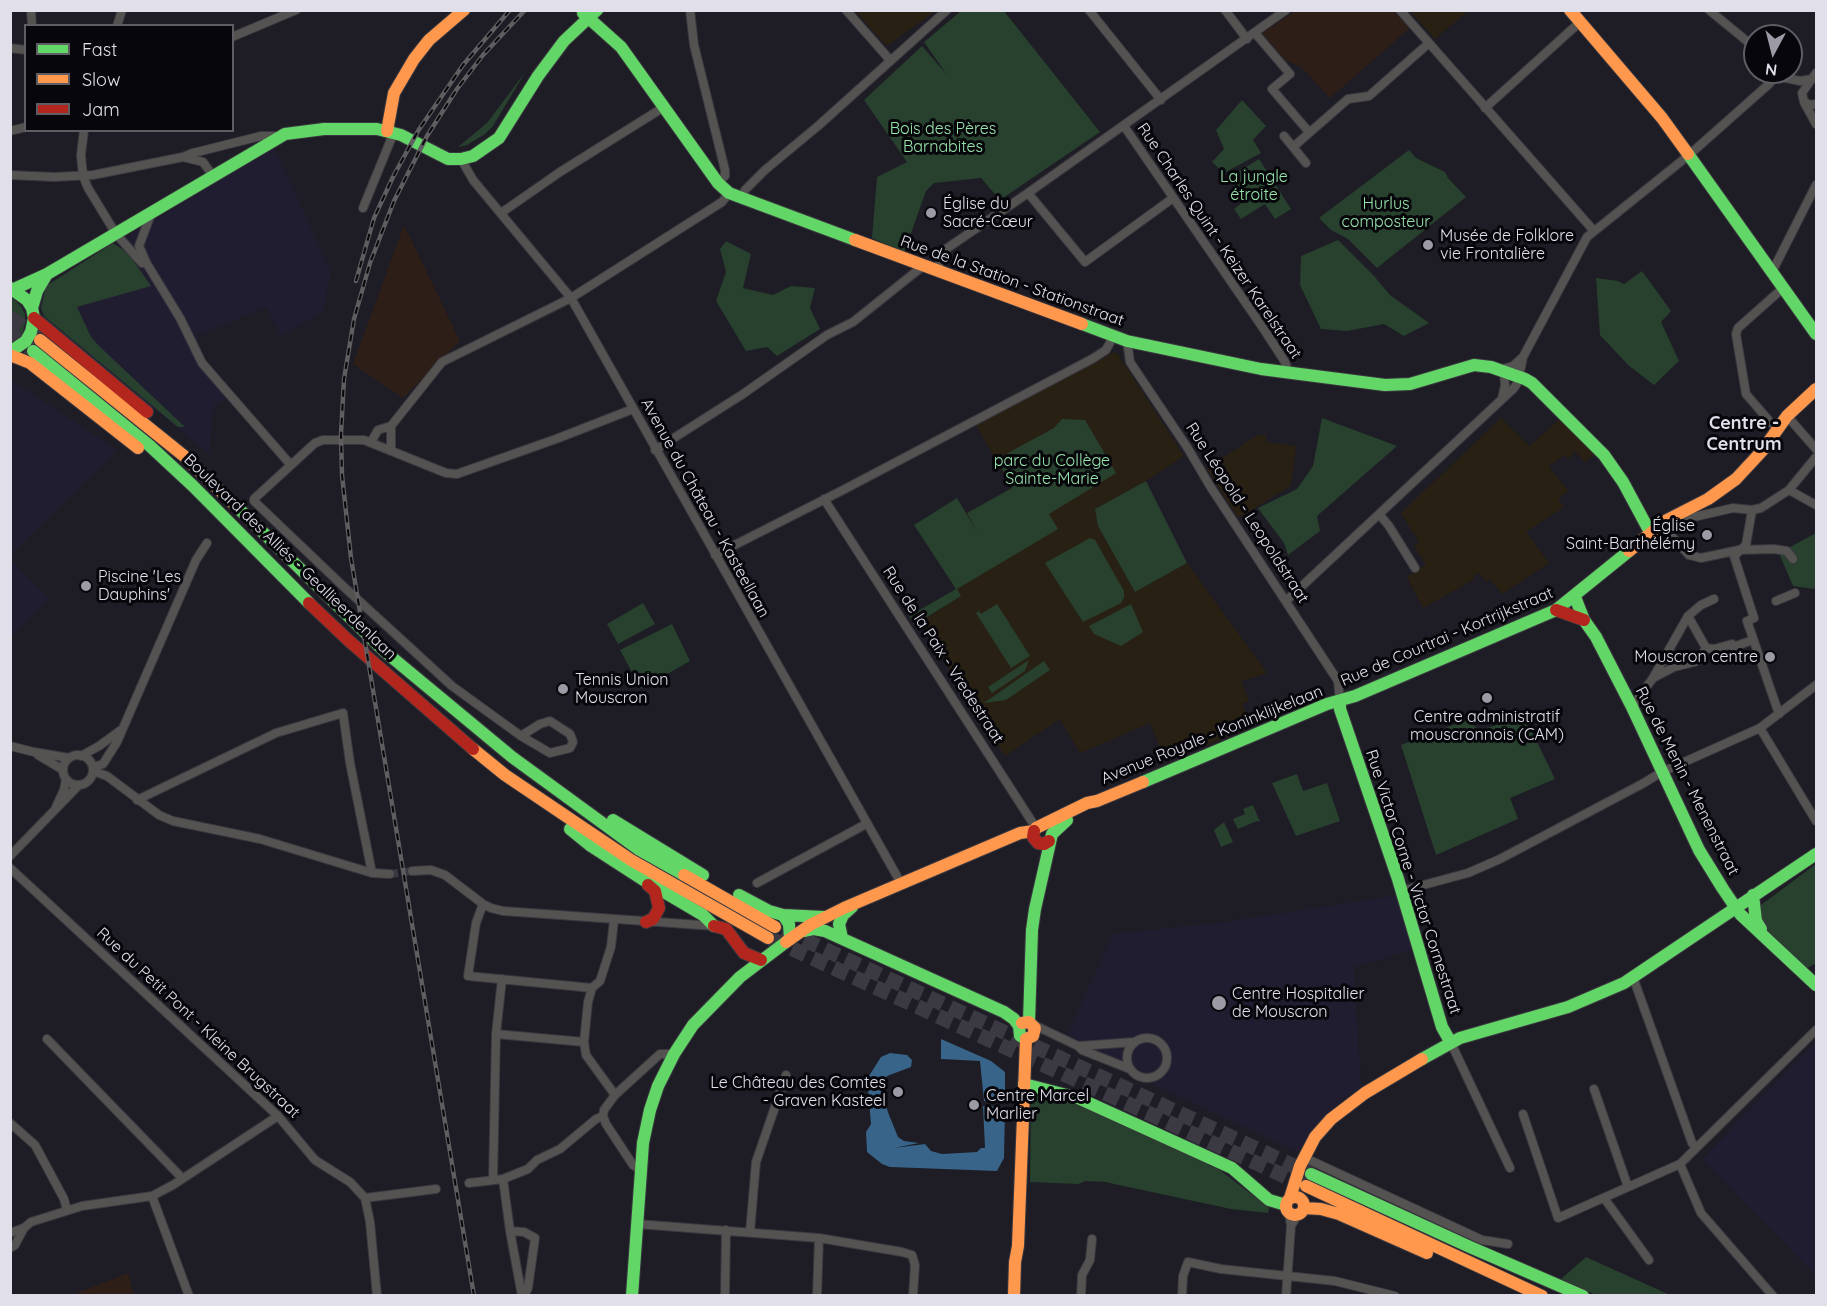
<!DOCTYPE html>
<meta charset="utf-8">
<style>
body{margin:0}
#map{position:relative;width:1827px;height:1306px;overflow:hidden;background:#1e1c24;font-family:Quicksand,sans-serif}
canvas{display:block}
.frame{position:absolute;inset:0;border:12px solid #e0dfea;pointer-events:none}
.legend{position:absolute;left:24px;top:24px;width:210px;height:108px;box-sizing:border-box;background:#07060b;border:2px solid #5e5d64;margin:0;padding:8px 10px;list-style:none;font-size:18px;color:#e0dfea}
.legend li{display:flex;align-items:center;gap:12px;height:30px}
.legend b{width:30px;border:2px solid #5e5d64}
.north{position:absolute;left:1743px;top:24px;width:60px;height:60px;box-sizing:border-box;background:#07060b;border:2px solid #5e5d64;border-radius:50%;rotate:187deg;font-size:16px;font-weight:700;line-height:24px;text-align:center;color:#e0dfea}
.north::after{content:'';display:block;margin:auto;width:21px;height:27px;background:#9c9ba5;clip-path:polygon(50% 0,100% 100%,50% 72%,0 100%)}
</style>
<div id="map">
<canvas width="1827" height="1306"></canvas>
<div class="frame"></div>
<ul class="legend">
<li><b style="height:8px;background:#63d668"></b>Fast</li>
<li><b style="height:8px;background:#ff974d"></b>Slow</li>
<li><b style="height:8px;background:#b3261e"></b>Jam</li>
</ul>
<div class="north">N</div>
</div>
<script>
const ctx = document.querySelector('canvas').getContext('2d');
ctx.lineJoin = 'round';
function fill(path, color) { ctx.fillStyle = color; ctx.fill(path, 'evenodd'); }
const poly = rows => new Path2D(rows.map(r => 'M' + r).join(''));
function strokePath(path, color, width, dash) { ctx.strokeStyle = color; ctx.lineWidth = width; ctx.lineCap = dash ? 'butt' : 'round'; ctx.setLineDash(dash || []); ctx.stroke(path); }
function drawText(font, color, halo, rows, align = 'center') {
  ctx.font = font + ' Quicksand,sans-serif'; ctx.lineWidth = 6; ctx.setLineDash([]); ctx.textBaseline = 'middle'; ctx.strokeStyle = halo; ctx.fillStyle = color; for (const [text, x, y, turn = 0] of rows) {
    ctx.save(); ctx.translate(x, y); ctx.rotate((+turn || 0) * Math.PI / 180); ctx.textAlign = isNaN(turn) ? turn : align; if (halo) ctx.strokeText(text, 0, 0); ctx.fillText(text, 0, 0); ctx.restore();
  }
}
const built = poly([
 [274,147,331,272,323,312,281,336,266,307,196,336,205,362,231,390,227,399,214,405,209,454,46,321,39,304,50,284],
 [11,380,117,450,11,555,10,380],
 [11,560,49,598,11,638,10,638],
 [1399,895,1415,949,1354,967,1361,1087,1346,1097,1316,1124,1298,1152,1163,1089,1065,1040,1113,934,1218,923],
 [1816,1041,1816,1276,1702,1159]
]);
const industrial = poly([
 [1297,10,1393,11,1410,28,1330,98,1301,67,1285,60,1262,33],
 [404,225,460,341,403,398,353,364],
 [128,1273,134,1295,72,1295]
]);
const education = poly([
 [855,11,935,11,887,46],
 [1410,11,1468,11,1435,39],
 [1114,352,1117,353,1184,456,1146,481,1095,509,1098,526,1135,592,1187,563,1267,673,1241,681,1249,701,1242,704,1251,727,1166,762,1150,723,1080,753,1060,719,1005,756,920,622,961,596,956,589,996,565,967,513,1012,488,976,425],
 [1562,417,1597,453,1585,462,1574,450,1572,452,1574,454,1568,459,1565,455,1549,466,1568,491,1558,499,1564,507,1526,532,1549,563,1502,594,1490,579,1486,582,1479,573,1473,576,1475,579,1423,608,1407,577,1426,564,1414,546,1419,542,1401,513,1501,418,1530,446],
 [1258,435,1266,435,1266,442,1296,446,1291,486,1238,518,1206,468]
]);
const green = poly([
 [961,11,1004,11,1100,132,1000,200,981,178,934,183,926,191,904,253,872,238,877,177,907,162,864,100,922,46,947,75,924,42],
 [526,71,493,126,485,134,467,145,458,147,487,123],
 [1242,100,1266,126,1253,140,1261,153,1224,173,1212,162,1224,149,1216,130],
 [1409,150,1416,158,1445,172,1448,178,1466,197,1377,268,1348,239,1331,230,1319,218],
 [1259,159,1291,209,1275,219,1265,204,1241,219,1234,209,1243,202,1228,178],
 [1338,240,1374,276,1390,295,1429,323,1404,336,1384,324,1347,331,1321,329,1300,285,1301,256],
 [726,241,751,254,743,288,773,295,791,286,815,288,810,308,820,329,777,356,767,347,746,351,716,301,726,272,720,249],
 [113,243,128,253,151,286,77,307,91,337,98,345,185,427,178,427,44,316,41,308,46,286],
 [1642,271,1671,311,1661,322,1679,361,1654,385,1628,365,1600,335,1596,278,1618,281,1624,284],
 [11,297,21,306,25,314,25,323,23,332,11,344],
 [1322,418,1397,446,1317,516,1320,531,1288,555,1284,543,1258,508,1297,489,1313,466],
 [1062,419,1085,420,1116,473,1049,514,1058,529,957,589,961,596,914,625,909,616,956,589,914,525,957,498,978,533,967,513,1012,488,997,459,1054,428],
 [1146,481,1187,563,1135,592,1098,526,1095,509],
 [1816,533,1816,586,1814,589,1793,586,1779,553],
 [1090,538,1095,540,1124,591,1124,597,1121,603,1083,622,1045,563],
 [643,603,655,624,618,644,607,624],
 [997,604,1030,656,1011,668,976,613,979,611,981,614],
 [1131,604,1143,632,1121,646,1094,634,1089,626],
 [672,624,690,661,641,689,620,650],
 [1029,660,1025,671,992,693,988,687],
 [1044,661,1050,670,1044,674,1006,700,984,703],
 [1525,717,1555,779,1510,798,1518,819,1436,855,1401,745,1466,720,1480,730],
 [1297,774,1303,791,1327,783,1340,821,1296,836,1272,783],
 [1253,805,1260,822,1257,821,1238,829,1233,819,1245,814,1243,809],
 [1224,822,1233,842,1221,847,1214,830],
 [1816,864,1816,963,1806,969,1761,926,1758,912,1761,905],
 [1042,1093,1075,1102,1220,1170,1269,1208,1268,1213,1231,1209,1105,1182,1086,1181,1078,1184,1030,1182,1031,1099,1035,1094],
 [1586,1257,1670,1295,1596,1295,1561,1279]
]);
const water = poly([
 [941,1039,991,1061,1005,1072,1005,1102,984,1101,980,1061,941,1059],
 [890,1053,907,1055,912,1060,911,1067,887,1076,882,1094,889,1115,898,1137,904,1141,919,1143,894,1148,925,1144,931,1151,942,1154,977,1152,981,1148,985,1148,983,1106,1005,1107,1004,1158,997,1171,890,1167,882,1164,867,1152,866,1132,871,1124,867,1079,881,1057]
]);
const streetTunnel = poly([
 [390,874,412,871]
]);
const highwayTunnel = poly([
 [10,317,40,340],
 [10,333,33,351],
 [783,930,1311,1174],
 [771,939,1306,1186]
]);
const street = poly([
 [31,10,32,26],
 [690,10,694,45,725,170,725,176,718,183],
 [846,10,890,60],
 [1089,10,1161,100],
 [1225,10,1247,39],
 [1400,10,1594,231],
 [1709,10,1748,42,1755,54],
 [117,26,122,10],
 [1255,33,1290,74,1272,89,1309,132],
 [232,37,296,10],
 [10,48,26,50],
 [1773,72,1776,76,1800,81,1812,79],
 [1816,73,1802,93,1804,102,1811,105,1816,104],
 [1804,102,1816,124],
 [1485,108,1580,22],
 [1124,126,1265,331,1285,362,1289,373],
 [84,130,81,155,83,176,88,188,116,234,142,263],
 [10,131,26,127],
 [1284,136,1306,163],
 [1293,147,1348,99,1369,96,1429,43],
 [183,157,203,162,213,176],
 [461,159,473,180,571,298,902,885],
 [10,175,54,177,93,175,183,157,193,153,261,136,278,136],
 [1028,193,1085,262,1173,198],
 [742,198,745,190,765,170,818,126,947,10],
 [363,208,394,132],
 [501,213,560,172,664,107],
 [151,214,139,246,147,264,180,318,202,363,290,464],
 [936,271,946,249,1028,193,1286,10],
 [1772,272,1816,185],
 [1127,341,1130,362,1187,447,1210,486,1338,681,1340,701],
 [1502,369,1513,366,1523,357,1587,237,1689,155,1769,84,1776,76],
 [1502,399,1505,385,1504,373],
 [1787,416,1816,449],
 [391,426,391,451],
 [1778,428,1771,423,1746,394,1736,334,1738,328,1783,288],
 [371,442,378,430,391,426,442,362,571,298,722,202,729,193],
 [655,450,743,394,827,335,853,322,923,266],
 [1789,490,1816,505],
 [824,499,1036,828],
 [1752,510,1746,545,1734,556,1754,618,1747,621,1779,714],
 [1379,514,1389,526,1415,568],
 [1668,520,1681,520,1733,508,1752,510,1761,508,1789,490,1816,457],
 [1661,525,1689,555,1701,558,1739,550,1774,549,1787,551,1793,559],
 [715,555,843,490,1092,359,1106,350,1113,337],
 [1286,601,1514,388,1518,382,1523,357],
 [1776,601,1795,593],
 [1688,616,1701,605,1714,599],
 [1706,648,1714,649,1732,644,1733,647,1753,640],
 [1632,707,1653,678,1688,616,1706,648,1698,661,1674,667,1653,678],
 [1760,728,1816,821],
 [521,736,540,724,550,721,570,734,573,742,570,748,550,753,521,736,452,686,344,587,254,501,254,499,315,443,323,440,364,440,446,473,457,474,556,439,633,409],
 [10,746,34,752,69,758],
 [38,755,63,770],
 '63 770a15 15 0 1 1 30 0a15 15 0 1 1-30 0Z',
 [81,756,99,746,121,730],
 [93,767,103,764,117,742,183,590,196,560,207,543],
 [93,771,107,776,159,815,173,821,260,839,372,873,390,874],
 [137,800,276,733,343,713,350,763,372,873],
 [56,807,64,790,66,779],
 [10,856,79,785],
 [10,868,278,1116,315,1160,350,1182,365,1198],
 [412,871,431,870,445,875,483,904,491,908,503,911,714,926],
 [757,883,866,824],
 [1401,891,1468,873,1500,859,1642,784,1662,772,1760,728,1816,685],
 [483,904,476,923,468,976,592,988],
 [614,920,611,947,600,981,592,988,588,1002,584,1042,586,1055,615,1095],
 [1633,977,1692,1143,1696,1147],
 [1034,1025,1078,1046,1082,1050,1130,1069],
 [496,1034,584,1042],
 '1127 1058a20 20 0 1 1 40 0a20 20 0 1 1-40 0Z',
 [47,1039,182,1178],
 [1451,1043,1510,1168],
 [1079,1046,1135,1042],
 [1594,1089,1628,1187],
 [1523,1114,1558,1218,1680,1164,1816,1030],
 [10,1123,35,1145,64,1199,67,1210],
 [1303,1157,1482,1240,1508,1244],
 [1680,1164,1701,1213,1773,1296],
 [641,1170,633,1165,606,1124,603,1116,604,1110,615,1095,660,1054,674,1054],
 [503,1179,510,1231,522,1296],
 [493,1180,496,1034,502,979],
 [469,1183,503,1179,528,1169,537,1160,560,1149,596,1119,603,1116],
 [152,1196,189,1296],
 [365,1198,370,1222,377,1296],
 [365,1198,436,1189],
 [1604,1198,1649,1260],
 [637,1224,819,1238,902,1252,912,1255,915,1265,913,1296],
 [1291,1226,1298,1214],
 [510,1231,524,1232,535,1238,528,1288,524,1296],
 [750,1232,756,1162,786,1075],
 [10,1233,24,1228,31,1222,82,1206,152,1196,173,1185,278,1116],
 [10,1248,15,1245,24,1228],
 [725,1296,726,1230],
 [817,1296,819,1238],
 [1081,1296,1082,1275,1090,1260,1092,1239],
 [1182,1296,1183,1276,1188,1262,1221,1269,1335,1281,1395,1296],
 [1286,1296,1291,1226,1289,1213]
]);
const fast = poly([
 [583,13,621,47,718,183,729,193,855,240],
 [1688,154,1816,334],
 [10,288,27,300,32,308,34,318,31,332,26,341,10,352],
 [14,289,47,274,285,134,324,129,377,129,401,135,448,159,461,159,473,156,499,138,538,76,564,41,597,10],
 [32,308,37,291,47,274],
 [1082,324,1127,341,1261,369,1385,385,1410,384,1474,365,1491,367,1525,379,1532,383,1604,455,1623,482,1651,534],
 [33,351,150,446,193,486,309,603],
 [235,505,383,650,512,757,638,849,684,875],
 [1575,597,1584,620,1596,637,1632,707,1699,850,1723,889,1740,914,1816,985],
 [1340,701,1340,709,1398,879,1442,1027,1451,1043],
 [1143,782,1327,704,1355,696,1556,610,1629,551],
 [613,820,703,875],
 [570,829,591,846,642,879,703,915,714,926],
 [739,895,769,911,783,915,824,917],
 [1753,895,1756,921,1761,929],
 [783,915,789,924,790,939],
 [805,931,814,929,825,931,1004,1012,1014,1019,1019,1026,1020,1036,1026,1039],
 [842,938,839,924,843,915,852,907],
 [1029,1022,1032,930,1035,909,1052,834,1067,820],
 [1422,1059,1460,1038,1568,1007,1624,983,1816,854],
 [1024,1084,1078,1098,1232,1168,1269,1200,1286,1205],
 [1311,1174,1470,1247,1583,1296],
 [632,1296,643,1143,650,1110,658,1086,674,1054,693,1025,740,977,786,942]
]);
const slow = poly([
 [1570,10,1662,118,1688,154],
 [387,131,394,93,414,59,429,40,464,10],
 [855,240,1082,324],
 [40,340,184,456,235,505],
 [10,355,30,363,138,448],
 [1629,551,1667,520,1708,499,1736,479,1762,451,1787,416,1816,389],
 [473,749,505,775,631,860,768,938],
 [684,875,775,927],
 [786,942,810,925,844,908,1020,833,1034,831,1036,828,1087,803,1097,801,1143,782],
 [1022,1023,1029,1022,1035,1028,1033,1036,1026,1039],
 [1306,1186,1542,1296],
 '1286 1206a9 9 0 1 1 18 0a9 9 0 1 1-18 0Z',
 [1290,1198,1300,1166,1315,1137,1331,1119,1365,1093,1422,1059],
 [1304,1208,1321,1209,1339,1214,1427,1253],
 [1014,1296,1015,1262,1018,1246,1026,1039]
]);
const jam = poly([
 [34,318,147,412],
 [309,603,348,640,473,749],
 [1556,610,1584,620],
 [1034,831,1033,837,1038,843,1044,844,1049,841],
 [646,922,653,919,659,908,655,891,648,885],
 [714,926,726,929,744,953,761,960]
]);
const rail = poly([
 [356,281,374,218,393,177,418,131,463,65,510,10],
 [474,1296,351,558,342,475,341,434,344,379,354,319,370,263,394,201,427,136,457,89,483,55,525,10]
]);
const markers = [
 [931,213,6,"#9c9ba5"],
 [1428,245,6,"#9c9ba5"],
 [1707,535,6,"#9c9ba5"],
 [86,586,6,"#9c9ba5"],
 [1770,657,6,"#9c9ba5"],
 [563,689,6,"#9c9ba5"],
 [1487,698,6,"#9c9ba5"],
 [1219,1003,8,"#9c9ba5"],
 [898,1092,6,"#9c9ba5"],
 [974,1105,6,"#9c9ba5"]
];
const parkNames = [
 ["Bois des Pères",943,129],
 ["Barnabites",943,147],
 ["La jungle",1254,177],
 ["étroite",1254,195],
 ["Hurlus",1386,204],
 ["composteur",1386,222],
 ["parc du Collège",1052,461],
 ["Sainte-Marie",1052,479]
];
const poiNames = [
 ["Église du",943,204],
 ["Sacré-Cœur",943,222],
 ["Musée de Folklore",1440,236],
 ["vie Frontalière",1440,254],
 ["Église",1695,526,"right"],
 ["Saint-Barthélémy",1695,544,"right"],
 ["Piscine 'Les",98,577],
 ["Dauphins'",98,595],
 ["Mouscron centre",1758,657,"right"],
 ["Tennis Union",575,680],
 ["Mouscron",575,698],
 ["Centre administratif",1487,717,"center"],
 ["mouscronnois (CAM)",1487,735,"center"],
 ["Centre Hospitalier",1232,994],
 ["de Mouscron",1232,1012],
 ["Le Château des Comtes",886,1083,"right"],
 ["- Graven Kasteel",886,1101,"right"],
 ["Centre Marcel",986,1096],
 ["Marlier",986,1114]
];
const streetNames = [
 ["Rue Charles Quint - Keizer Karelstraat",1219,241,56],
 ["Rue de la Station - Stationstraat",1012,281,20],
 ["Avenue du Château - Kasteellaan",705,508,61],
 ["Rue Léopold - Leopoldstraat",1247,513,57],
 ["Boulevard des Alliés - Geallieerdenlaan",290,557,44],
 ["Rue de Courtrai - Kortrijkstraat",1447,637,-23],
 ["Rue de la Paix - Vredestraat",943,655,57],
 ["Avenue Royale - Koninklijkelaan",1212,735,-22],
 ["Rue de Menin - Menenstraat",1687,781,63],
 ["Rue Victor Corne - Victor Cornestraat",1413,882,72],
 ["Rue du Petit Pont - Kleine Brugstraat",198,1023,43]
];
const neighbourhoodNames = [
 ["Centre -",1744,424],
 ["Centrum",1744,445]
];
fill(built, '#211d30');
fill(industrial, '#2d1e18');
fill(education, '#292014');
fill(green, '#27412e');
fill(water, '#376488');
strokePath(streetTunnel, '#3b3942', 8, [8, 4]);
strokePath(highwayTunnel, '#3b3942', 15, [15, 8]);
strokePath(street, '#3a383f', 10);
strokePath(fast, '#3a383f', 14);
strokePath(slow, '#3a383f', 14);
strokePath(jam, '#3a383f', 14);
strokePath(street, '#555252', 8);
strokePath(fast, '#63d668', 12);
strokePath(slow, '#ff974d', 12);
strokePath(jam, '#b3261e', 12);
strokePath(rail, '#5f5d5f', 4.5);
strokePath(rail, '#07060b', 2, [7]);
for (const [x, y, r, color] of markers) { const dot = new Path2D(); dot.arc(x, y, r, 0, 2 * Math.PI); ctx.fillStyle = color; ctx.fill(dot); strokePath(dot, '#07060b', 2); }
drawText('16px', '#96e4aa', '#07060b', parkNames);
drawText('16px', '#e0dfea', '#07060b', poiNames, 'left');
drawText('16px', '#e0dfea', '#07060b', streetNames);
drawText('bold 18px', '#e0dfea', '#07060b', neighbourhoodNames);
</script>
